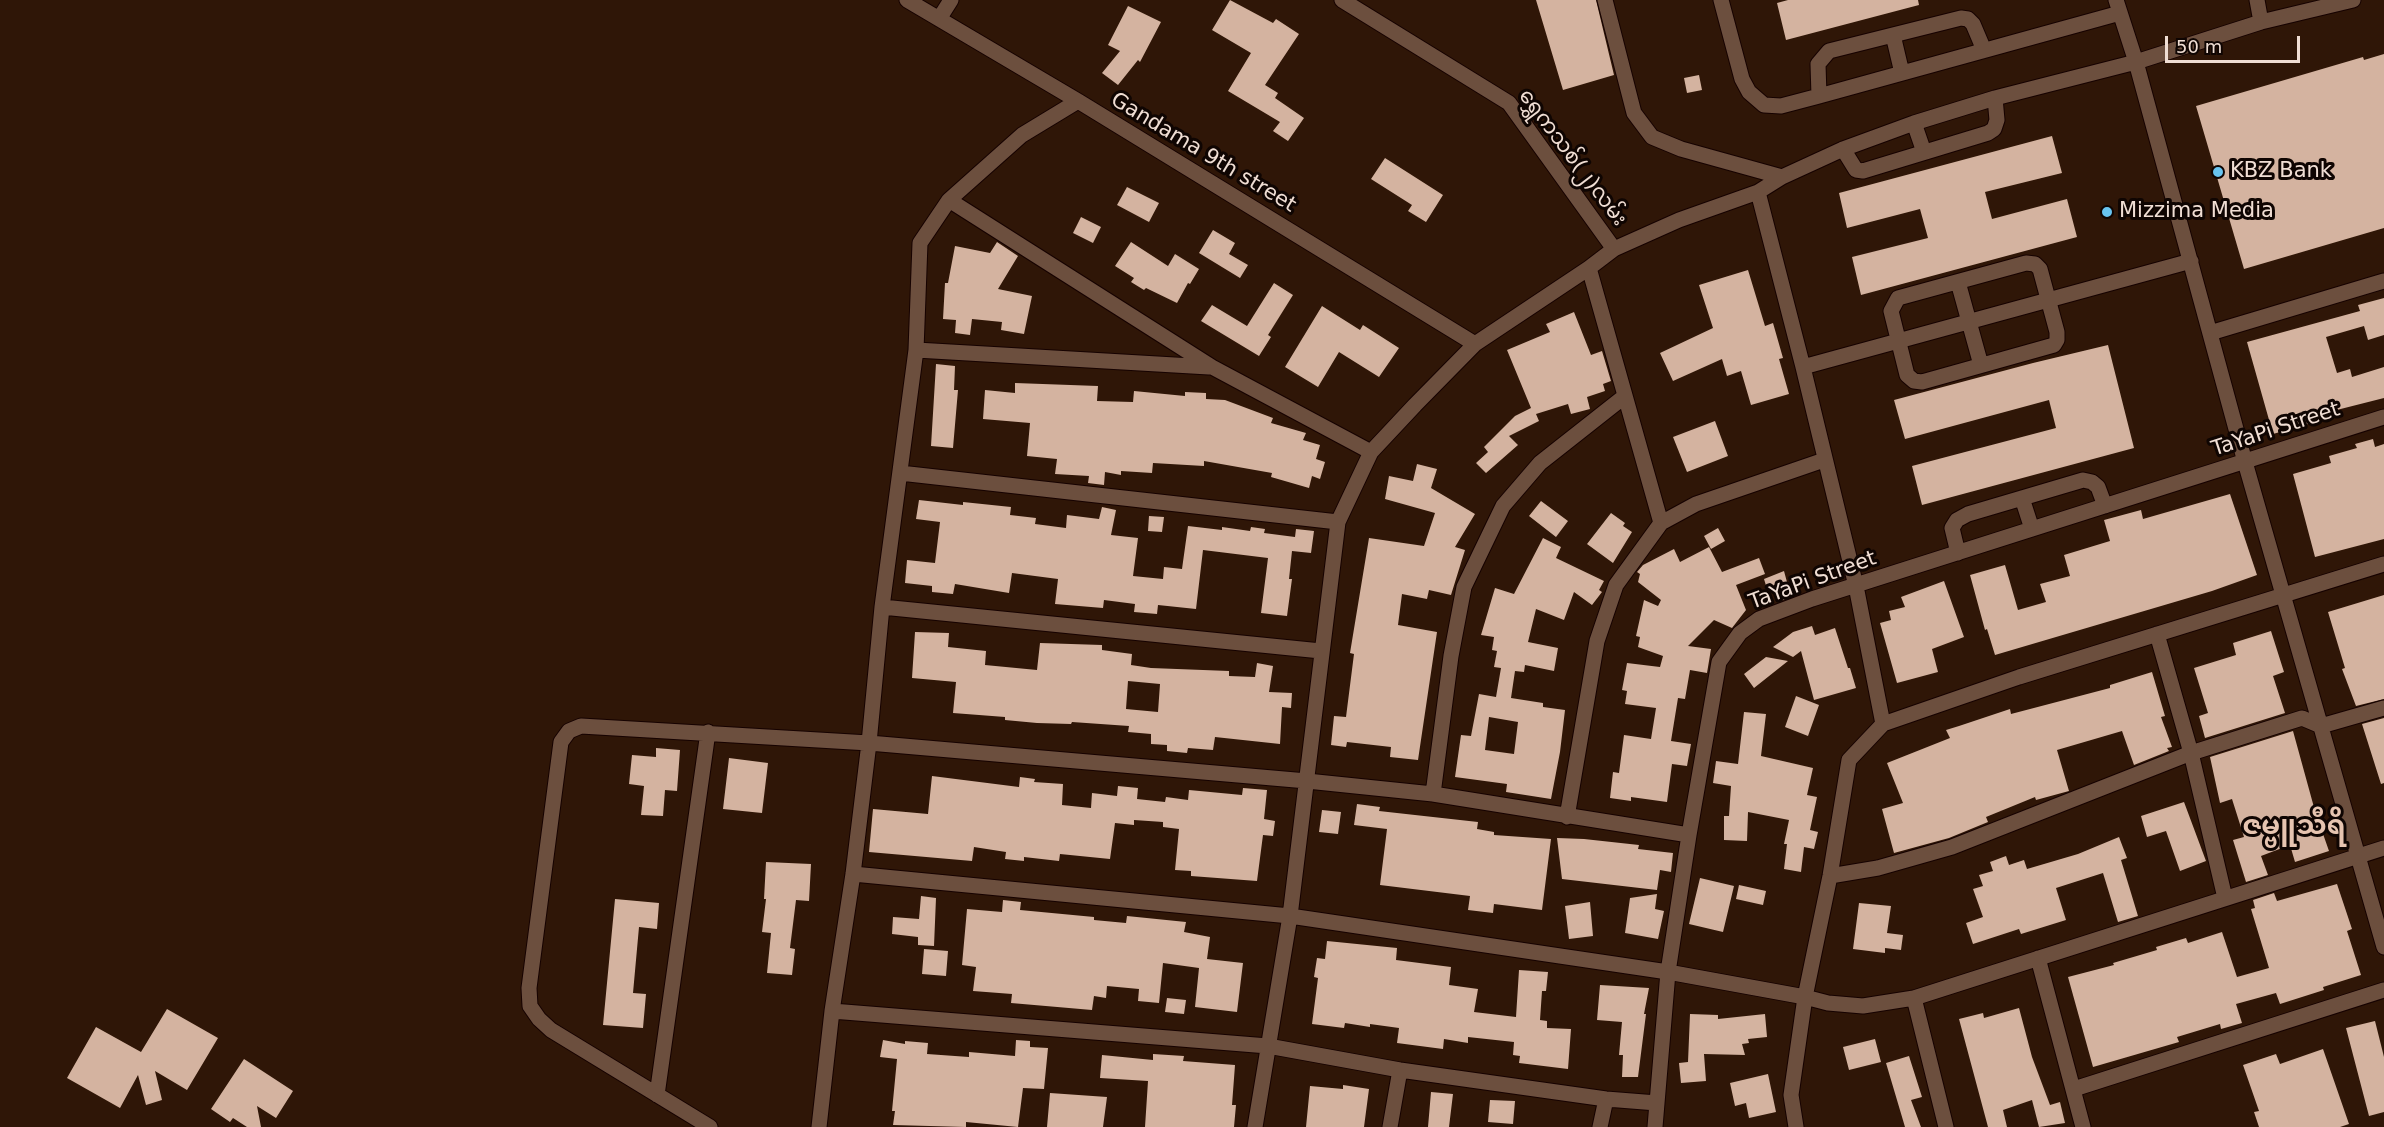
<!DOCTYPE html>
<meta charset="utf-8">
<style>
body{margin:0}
#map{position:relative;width:2384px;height:1127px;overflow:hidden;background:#2f1607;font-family:"DejaVu Sans",sans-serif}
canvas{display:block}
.scale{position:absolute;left:2165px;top:36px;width:135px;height:27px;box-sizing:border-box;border:3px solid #f0ded4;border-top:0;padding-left:8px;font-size:18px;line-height:21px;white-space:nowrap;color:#f0ded4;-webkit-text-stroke:4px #0f0502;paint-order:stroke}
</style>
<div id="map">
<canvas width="2384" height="1127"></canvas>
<div class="scale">50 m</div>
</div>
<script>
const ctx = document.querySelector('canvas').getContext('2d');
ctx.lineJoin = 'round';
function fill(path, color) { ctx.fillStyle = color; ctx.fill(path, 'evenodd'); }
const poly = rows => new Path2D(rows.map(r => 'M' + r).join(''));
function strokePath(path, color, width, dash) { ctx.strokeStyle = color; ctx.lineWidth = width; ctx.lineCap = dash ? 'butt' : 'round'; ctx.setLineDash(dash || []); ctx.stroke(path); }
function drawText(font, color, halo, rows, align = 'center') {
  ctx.font = font + ' "DejaVu Sans","Noto Sans Myanmar",sans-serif'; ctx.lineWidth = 6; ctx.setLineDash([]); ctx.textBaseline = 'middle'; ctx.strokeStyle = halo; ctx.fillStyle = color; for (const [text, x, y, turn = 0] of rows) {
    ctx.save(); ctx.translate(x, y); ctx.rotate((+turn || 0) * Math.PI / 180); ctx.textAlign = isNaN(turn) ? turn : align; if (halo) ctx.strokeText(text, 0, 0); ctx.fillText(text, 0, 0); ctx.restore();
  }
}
const building = poly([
 [1230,0,1273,23,1276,19,1299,34,1265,85,1278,93,1275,98,1304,118,1288,141,1273,131,1280,122,1228,91,1251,53,1212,30],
 [1536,0,1596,0,1614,75,1563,90],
 [1788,0,1918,0,1919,5,1786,40,1777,3],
 [1128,6,1161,22,1140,62,1138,60,1118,85,1102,73,1120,51,1108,45],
 [2384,54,2384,228,2244,269,2196,106,2363,57,2364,60],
 [1699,75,1702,90,1687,93,1684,78],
 [2052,136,2062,173,1985,192,1992,219,2067,199,2077,237,1861,295,1852,257,1928,238,1920,209,1847,228,1839,193],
 [1385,158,1443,195,1426,222,1408,211,1412,205,1371,179],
 [1127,187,1159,203,1149,222,1117,205],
 [1081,217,1101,227,1093,243,1073,233],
 [1213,230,1235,243,1229,254,1248,265,1240,278,1199,253],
 [997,242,1018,256,998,289,1032,296,1024,334,1001,330,1002,322,972,319,970,335,955,333,956,320,943,319,945,283,948,283,955,246,990,253],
 [1131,242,1168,266,1175,254,1199,269,1190,284,1188,283,1177,303,1146,288,1144,290,1131,282,1134,278,1115,266],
 [1748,270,1765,326,1773,323,1783,358,1779,359,1789,394,1751,405,1741,371,1727,376,1722,359,1673,381,1660,353,1713,328,1699,285],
 [1274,283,1293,295,1268,335,1271,337,1259,356,1201,321,1212,305,1247,326],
 [2384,298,2384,335,2368,340,2364,326,2326,337,2337,373,2350,369,2352,377,2384,367,2384,398,2313,416,2315,422,2273,434,2247,342,2360,311,2358,305],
 [1322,306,1360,330,1363,325,1399,348,1379,377,1339,352,1318,387,1285,367],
 [1574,312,1591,355,1602,351,1611,381,1603,384,1605,391,1587,397,1590,409,1571,414,1568,404,1536,414,1539,421,1509,436,1518,445,1486,473,1476,463,1488,452,1484,447,1515,416,1531,408,1507,350,1550,332,1546,324],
 [2108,345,2134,448,1922,505,1912,466,2056,428,2049,400,1905,439,1894,400,2033,363],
 [936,364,955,366,954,390,958,390,953,448,931,446],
 [1015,383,1098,386,1097,401,1133,402,1134,391,1185,396,1185,392,1206,393,1206,399,1225,400,1273,418,1271,423,1306,433,1303,440,1320,445,1316,459,1325,462,1320,479,1312,476,1309,488,1271,477,1272,473,1204,461,1204,466,1153,463,1152,473,1121,471,1121,475,1105,472,1104,485,1088,483,1089,476,1055,474,1057,459,1027,456,1030,423,983,419,985,390,1015,393],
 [1715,421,1728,456,1687,472,1673,437],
 [2373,439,2375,447,2384,444,2384,539,2315,557,2293,474,2331,463,2329,456,2357,448,2355,444],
 [1417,464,1437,469,1431,488,1475,514,1455,547,1465,550,1451,595,1429,590,1427,599,1402,594,1398,625,1437,632,1418,760,1390,757,1391,747,1347,742,1346,747,1331,745,1334,716,1346,717,1354,654,1350,653,1369,538,1424,546,1435,513,1385,499,1389,476,1413,481],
 [2230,494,2257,575,2212,591,1995,655,1987,629,1985,630,1970,575,2005,565,2018,610,2046,602,2040,584,2070,576,2064,555,2110,541,2104,520,2141,510,2143,519],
 [919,500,963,505,963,502,1011,507,1010,515,1036,518,1035,524,1066,528,1067,515,1099,519,1102,507,1116,510,1111,535,1138,538,1133,576,1163,579,1164,567,1182,569,1188,526,1222,530,1222,527,1250,531,1251,527,1265,529,1264,533,1295,537,1296,529,1314,531,1311,553,1292,551,1289,579,1292,579,1287,616,1261,613,1268,558,1203,550,1196,609,1158,605,1157,614,1134,612,1135,604,1104,600,1103,608,1055,604,1058,579,1012,573,1009,593,955,584,953,594,932,592,932,586,905,583,907,560,935,563,940,522,916,519],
 [1541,501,1568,521,1556,537,1529,516],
 [1611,513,1625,523,1623,526,1632,532,1613,563,1587,544],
 [1149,516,1164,517,1162,532,1148,531],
 [1718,528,1725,541,1711,549,1704,536],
 [1543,538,1561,547,1556,558,1604,581,1599,590,1602,592,1592,605,1574,592,1564,620,1536,609,1528,642,1558,648,1554,671,1525,665,1524,672,1515,671,1511,698,1543,703,1543,707,1565,710,1560,752,1551,799,1506,792,1507,784,1455,777,1461,735,1471,736,1479,694,1496,697,1501,668,1494,667,1497,651,1492,650,1494,637,1481,635,1495,588,1514,594],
 [1489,717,1518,722,1514,754,1485,750],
 [1709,547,1722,572,1759,558,1765,574,1736,585,1746,610,1732,628,1714,620,1688,646,1711,649,1707,673,1690,670,1685,699,1678,698,1671,741,1691,744,1687,766,1672,764,1667,802,1631,797,1631,801,1610,798,1613,772,1619,773,1624,735,1651,739,1656,708,1625,704,1627,691,1622,690,1627,663,1660,667,1663,656,1638,647,1640,637,1636,636,1644,600,1658,606,1661,600,1638,582,1640,574,1637,572,1643,565,1674,549,1680,562],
 [1784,571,1791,597,1777,602,1773,590,1768,592,1764,579],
 [1944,581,1964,637,1932,649,1938,672,1897,683,1880,623,1891,620,1889,611,1905,607,1901,597],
 [2384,595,2384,699,2356,706,2342,669,2345,668,2328,612],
 [1812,626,1815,635,1835,628,1848,668,1850,668,1856,688,1814,700,1801,651,1793,657,1773,647,1793,632],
 [2271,631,2284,672,2273,676,2285,713,2205,738,2199,716,2208,713,2194,668,2236,655,2233,643],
 [915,632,949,633,948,647,986,651,985,665,1037,670,1040,643,1102,645,1102,650,1132,654,1131,665,1151,668,1229,671,1229,676,1255,677,1257,663,1273,666,1269,692,1292,693,1291,708,1282,707,1280,744,1215,737,1213,750,1188,748,1187,753,1167,751,1167,745,1151,744,1151,734,1128,732,1129,726,1072,722,1071,724,1037,723,1005,720,1005,717,953,713,956,682,912,678],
 [1128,681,1160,684,1158,712,1126,709],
 [1766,657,1788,661,1754,688,1744,674],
 [2152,672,2165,716,2161,717,2172,747,2167,748,2169,751,2134,765,2122,731,2057,750,2069,791,2036,800,2035,797,1986,817,1988,822,1949,838,1894,853,1882,809,1903,803,1887,763,1950,738,1946,730,1959,726,2010,709,2011,714,2110,688,2110,685],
 [1796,696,1819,705,1808,736,1785,727],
 [1744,712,1766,714,1761,756,1813,768,1807,795,1817,797,1810,830,1818,832,1814,849,1804,847,1801,872,1784,869,1787,844,1784,844,1789,820,1748,812,1747,841,1724,840,1724,816,1729,816,1731,786,1713,783,1716,761,1738,764],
 [2384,718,2384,783,2381,784,2362,724],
 [2293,731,2315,811,2329,851,2295,862,2290,845,2261,856,2268,875,2246,882,2233,840,2244,837,2232,799,2220,803,2210,757],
 [656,748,680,750,677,791,665,790,663,816,641,815,644,786,629,784,632,755,656,757],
 [729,758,768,763,762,813,723,809],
 [932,776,1019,787,1020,777,1035,779,1034,782,1063,784,1062,805,1091,808,1092,793,1117,796,1118,786,1138,788,1137,799,1165,802,1166,797,1188,800,1189,790,1242,795,1243,788,1267,790,1264,819,1275,821,1273,836,1263,835,1257,881,1191,876,1191,871,1175,870,1179,829,1163,827,1163,822,1134,820,1134,825,1115,823,1110,859,1060,854,1059,861,1024,857,1024,861,1005,859,1006,852,974,847,972,861,869,852,873,809,928,814],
 [2184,802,2206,861,2180,871,2166,831,2147,837,2141,816],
 [1357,804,1380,807,1379,811,1478,822,1477,829,1494,832,1494,835,1551,839,1542,910,1494,904,1493,913,1468,910,1470,896,1380,885,1387,829,1354,825],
 [1322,810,1341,812,1338,834,1319,832],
 [2119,837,2127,858,2121,860,2138,916,2118,922,2103,873,2056,888,2066,920,2021,934,2019,929,1973,944,1966,923,1983,917,1973,889,1983,886,1979,875,1993,871,1990,862,2006,856,2009,865,2024,860,2027,869,2078,854],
 [1557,838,1584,839,1639,845,1638,849,1673,853,1671,872,1660,870,1657,890,1562,879],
 [766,862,811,864,809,901,796,900,790,948,795,949,792,975,767,973,771,933,762,932,766,899,764,899],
 [1700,878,1734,886,1723,932,1689,924],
 [2337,884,2352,929,2347,931,2361,975,2323,987,2324,990,2280,1004,2276,993,2236,1004,2242,1023,2221,1029,2220,1024,2177,1037,2179,1042,2093,1067,2068,977,2114,965,2113,963,2157,950,2156,947,2186,938,2188,943,2222,932,2237,977,2269,968,2251,909,2255,908,2253,900,2274,893,2277,901],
 [1739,885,1766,891,1763,905,1736,899],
 [1657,894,1655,909,1664,911,1658,939,1625,933,1630,898],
 [921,896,936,898,934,946,918,945,918,937,892,934,893,917,919,919],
 [615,899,659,903,657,929,639,927,633,993,646,994,643,1028,603,1025],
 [1003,900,1021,902,1020,910,1094,917,1094,920,1126,923,1127,916,1186,922,1184,932,1210,937,1207,959,1243,963,1237,1012,1195,1007,1199,968,1163,963,1159,1003,1138,1001,1139,989,1107,986,1106,998,1094,996,1092,1010,1011,1003,1012,994,973,991,976,967,962,965,967,909,1002,912],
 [1590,902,1593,936,1569,939,1565,906],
 [1859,903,1891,906,1887,933,1903,935,1901,950,1885,948,1885,953,1853,949],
 [1327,941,1397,948,1396,960,1451,967,1449,985,1478,989,1474,1012,1516,1017,1519,970,1548,972,1546,991,1542,991,1540,1020,1547,1021,1547,1028,1571,1029,1568,1069,1519,1063,1520,1056,1513,1055,1514,1042,1468,1037,1468,1043,1444,1039,1443,1049,1397,1043,1399,1028,1370,1024,1370,1027,1345,1023,1344,1028,1312,1024,1318,978,1314,977,1317,958,1325,959],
 [924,949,948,951,946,976,922,974],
 [1600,985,1649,988,1644,1014,1646,1014,1638,1077,1622,1077,1623,1055,1619,1055,1622,1022,1597,1020],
 [1167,998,1186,1000,1184,1014,1165,1012],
 [2019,1008,2032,1057,2050,1105,2060,1102,2065,1123,2039,1127,2032,1100,2003,1110,2007,1127,1988,1127,1959,1019,1983,1013,1984,1018],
 [167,1009,218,1038,187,1090,155,1071,162,1100,146,1105,138,1075,120,1108,67,1078,96,1027,141,1052],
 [1690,1014,1718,1015,1718,1019,1765,1014,1767,1037,1748,1039,1749,1043,1742,1044,1745,1055,1704,1054,1706,1081,1681,1083,1679,1063,1688,1062],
 [2375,1021,2384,1057,2384,1112,2369,1116,2346,1028],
 [1875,1039,1881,1062,1849,1070,1843,1047],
 [883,1040,905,1044,905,1041,928,1043,927,1054,969,1057,969,1052,1015,1056,1016,1040,1030,1041,1030,1047,1048,1048,1044,1089,1023,1088,1018,1127,966,1122,966,1127,893,1125,895,1111,892,1111,897,1059,880,1057],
 [2323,1049,2349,1124,2340,1127,2259,1127,2254,1112,2259,1111,2243,1065,2276,1054,2280,1064],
 [1153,1054,1184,1056,1183,1061,1235,1065,1232,1105,1236,1105,1234,1127,1145,1127,1148,1081,1100,1078,1102,1055,1153,1060],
 [1909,1056,1922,1097,1911,1100,1921,1127,1905,1127,1886,1063],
 [244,1059,293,1091,276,1118,257,1106,261,1127,247,1127,233,1118,230,1122,211,1109],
 [1768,1074,1776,1112,1749,1118,1746,1103,1735,1106,1730,1083],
 [1343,1085,1369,1089,1364,1127,1306,1127,1310,1086,1343,1089],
 [1431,1092,1453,1094,1449,1127,1428,1127],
 [1050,1093,1107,1097,1103,1127,1047,1127],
 [1490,1100,1515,1101,1513,1124,1488,1122]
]);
const minor = poly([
 [907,0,1078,101,1475,344],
 [1342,0,1509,103,1614,249],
 [1605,0,1634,113,1652,137,1681,149,1782,177],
 [1721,0,1742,79,1749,92,1764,105,1781,106,1819,96,2120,13],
 [2116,0,2136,62,2245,462,2384,947],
 [2257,0,2261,22],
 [939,19,951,0],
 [1893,35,1902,73],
 [1819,96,1818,64,1829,51,1961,18,1968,19,1973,24,1984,50],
 [1914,123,1924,152],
 [1843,149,1856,170,1863,171,1988,133,1994,129,1997,120,1995,98],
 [1758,192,1803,367,1856,586,1883,724],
 [949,200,1212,367,1371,452],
 [2026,263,2035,264,2040,269,2057,332,2057,340,2054,345,1922,382,1914,381,1907,375,1891,311,1898,298,2026,263],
 [1589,268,1661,523],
 [1958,282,1981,365],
 [2210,333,2384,281],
 [916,350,1209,367],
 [1803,367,2191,261],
 [900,473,1338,522],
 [2022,498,2032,529],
 [1958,553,1952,528,1957,520,1968,514,2083,480,2092,482,2098,487,2105,506],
 [882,607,1321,651],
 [2157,634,2191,753,2225,898],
 [1433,794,1451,656,1464,587,1503,506,1540,463,1625,396],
 [1567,817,1597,641,1616,585,1661,523,1696,504,1824,460],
 [853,874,1290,916,1668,972,1805,997,1828,1003,1863,1006,1914,998,2384,848],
 [1830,876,1878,868,1952,847,2191,753,2302,718,2321,726,2384,708],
 [2038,958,2083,1127],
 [1914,998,1946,1127],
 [832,1011,1268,1046,1400,1070,1606,1099,1657,1103],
 [2074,1089,2384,990],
 [657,1095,708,732],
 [710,1127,551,1030,539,1019,530,1006,529,988,561,742,569,731,581,726,869,743,1307,781,1433,794,1689,835],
 [819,1127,832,1011,853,874,869,743,882,607,916,350,920,243,949,200,1022,135,1078,101],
 [1255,1127,1290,916,1338,522,1371,452,1415,405,1475,344,1589,268,1614,249,1679,220,1758,192,1782,177,1843,149,1914,123,1995,98,2136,62,2261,22,2353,0],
 [1390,1127,1400,1070],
 [1600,1127,1606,1099],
 [1655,1127,1668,972,1689,835,1719,662,1740,633,1759,619,1812,599,2384,417],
 [1796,1127,1791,1095,1805,997,1830,876,1849,760,1883,724,2019,677,2384,564]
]);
const markers = [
 [2218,172,6,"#68c4f0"],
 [2107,212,6,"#68c4f0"]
];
const streetNames = [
 ["Gandama 9th street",1203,153,31],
 ["ရွှေကသစ်(၂)လမ်း",1572,158,53],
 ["TaYaPi Street",2276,430,-18],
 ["TaYaPi Street",1813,581,-20]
];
const poiNames = [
 ["KBZ Bank",2230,172],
 ["Mizzima Media",2119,212]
];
const districtNames = [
 ["ဇမ္ဗူသီရိ",2294,827]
];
fill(building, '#d4b3a0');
strokePath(minor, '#160200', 17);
strokePath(minor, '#6c4f3e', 15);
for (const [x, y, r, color] of markers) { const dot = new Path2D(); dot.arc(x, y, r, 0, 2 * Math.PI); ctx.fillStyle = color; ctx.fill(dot); strokePath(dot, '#0f0502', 2); }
drawText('21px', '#f0ded4', '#0f0502', streetNames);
drawText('21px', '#f0ded4', '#0f0502', poiNames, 'left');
drawText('bold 27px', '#e6c4b0', '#0f0502', districtNames);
</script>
